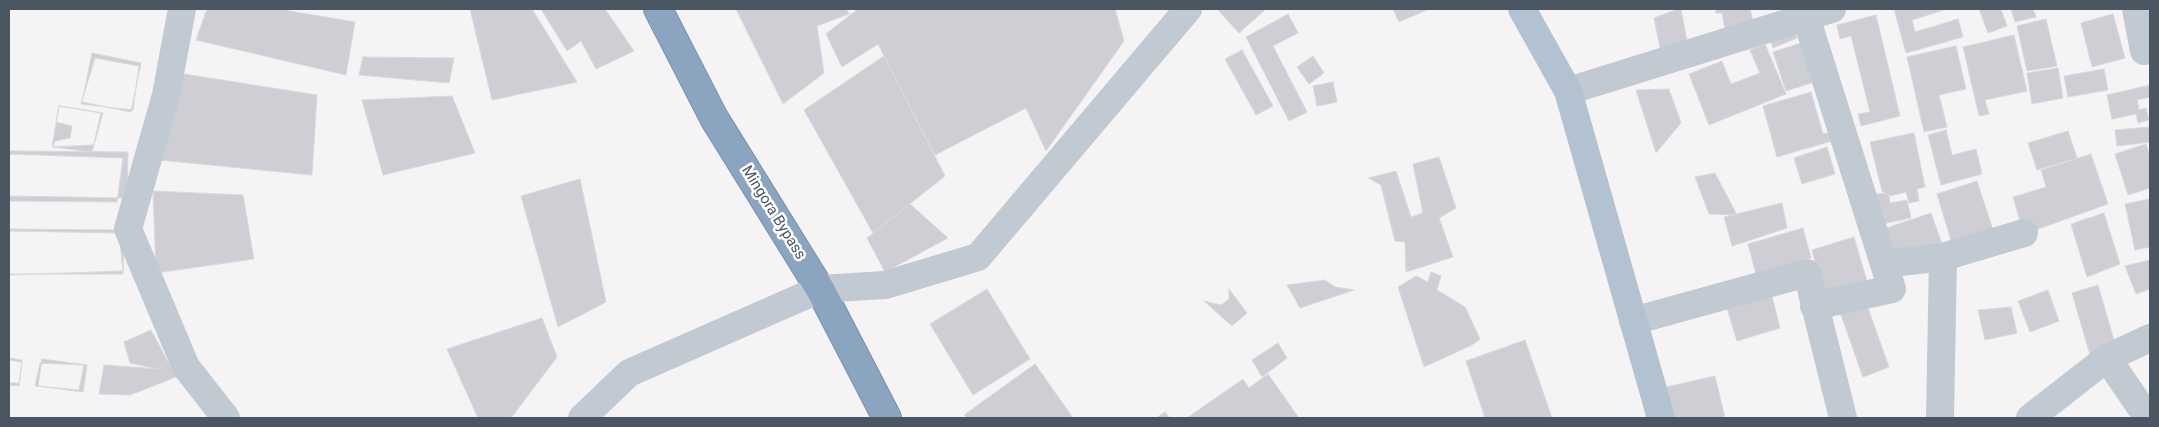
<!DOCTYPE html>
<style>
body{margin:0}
#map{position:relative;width:2159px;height:427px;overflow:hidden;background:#f5f3f3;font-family:Roboto,sans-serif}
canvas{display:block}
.frame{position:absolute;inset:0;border:10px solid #4a5661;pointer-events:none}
</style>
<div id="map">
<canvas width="2159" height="427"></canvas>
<div class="frame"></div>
</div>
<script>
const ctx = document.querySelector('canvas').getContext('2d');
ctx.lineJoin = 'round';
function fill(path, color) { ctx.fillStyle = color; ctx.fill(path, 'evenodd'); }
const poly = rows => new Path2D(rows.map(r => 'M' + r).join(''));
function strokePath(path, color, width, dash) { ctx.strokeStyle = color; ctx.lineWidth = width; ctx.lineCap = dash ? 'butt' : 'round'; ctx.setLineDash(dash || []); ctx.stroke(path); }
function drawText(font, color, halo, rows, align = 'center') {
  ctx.font = font + ' Roboto,sans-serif'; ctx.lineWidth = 5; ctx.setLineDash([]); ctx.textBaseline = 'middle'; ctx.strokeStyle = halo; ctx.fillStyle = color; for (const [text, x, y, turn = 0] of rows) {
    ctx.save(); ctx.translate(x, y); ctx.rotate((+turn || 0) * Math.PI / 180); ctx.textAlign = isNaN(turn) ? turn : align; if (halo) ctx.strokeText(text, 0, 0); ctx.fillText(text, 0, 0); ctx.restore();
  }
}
const building = poly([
 [207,9,278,9,355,22,346,75,196,40,207,9],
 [470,9,532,9,577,82,492,100,470,9],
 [541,9,605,9,634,51,596,69,581,41,567,51,541,9],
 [736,9,847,9,849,14,817,26,824,73,783,104,736,9],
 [858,9,1115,9,1124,41,1046,151,1026,108,935,155,878,44,842,67,826,34,858,9],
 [1217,9,1266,9,1239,33,1217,9],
 [1393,9,1429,9,1399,22,1393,9],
 [1678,9,1681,9,1688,47,1661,53,1654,18,1678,9],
 [1715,9,1750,9,1754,25,1725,30,1722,13,1716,13,1715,9],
 [1894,9,1947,9,1912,20,1915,32,1958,19,1963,37,1906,53,1894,9],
 [1979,9,2001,9,2007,26,1988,33,1979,9],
 [2011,9,2033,9,2036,17,2015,22,2011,9],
 [1288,14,1298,33,1273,46,1307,112,1289,121,1246,37,1288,14],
 [2113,14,2125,58,2092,67,2081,23,2113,14],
 [1876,15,1900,116,1861,126,1858,114,1870,112,1851,36,1840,39,1837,25,1876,15],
 [2046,19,2057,66,2027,71,2017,26,2046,19],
 [1791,24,1797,38,1773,48,1768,34,1791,24],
 [2014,35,2027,91,1985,100,1989,114,1979,116,1963,47,2014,35],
 [1801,43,1814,82,1786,91,1773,52,1801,43],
 [1765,44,1786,94,1709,125,1689,74,1722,61,1731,84,1760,73,1750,50,1765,44],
 [1956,46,1966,89,1939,95,1947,127,1924,132,1907,57,1956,46],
 [1242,50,1273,106,1256,115,1225,59,1242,50],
 [92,53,141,63,131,112,82,102,92,53],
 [884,56,945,176,873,233,804,110,884,56],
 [1313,56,1324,73,1309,84,1297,67,1313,56],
 [363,57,454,58,449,83,359,75,363,57],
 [95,58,139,66,133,110,81,104,95,58],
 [2058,68,2063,98,2032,104,2027,73,2058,68],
 [2104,69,2108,90,2068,97,2064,76,2104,69],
 [184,74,317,95,312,175,159,160,184,74],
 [1333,82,1337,102,1317,106,1313,86,1333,82],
 [2150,85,2150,97,2137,100,2139,110,2146,108,2149,120,2138,123,2136,114,2112,119,2107,95,2150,85],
 [1669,89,1681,123,1656,153,1636,90,1669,89],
 [1811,92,1823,134,1839,130,1842,138,1777,157,1763,106,1811,92],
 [452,96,475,153,383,175,362,100,452,96],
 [59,106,103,113,94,145,52,147,59,106],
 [59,106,101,113,92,152,53,147,55,141,70,138,72,126,56,122,59,106],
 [2150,127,2150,142,2117,146,2115,130,2150,127],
 [1946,130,1952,155,1976,149,1982,174,1941,185,1928,135,1946,130],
 [2068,131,2077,158,2037,170,2028,143,2068,131],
 [1914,133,1925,187,1917,189,1919,201,1909,203,1906,192,1890,196,1882,191,1870,142,1914,133],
 [2146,144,2150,156,2150,188,2128,195,2115,154,2146,144],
 [1827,147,1835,174,1802,184,1794,158,1827,147],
 [9,151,128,152,127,198,9,196,9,151],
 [9,154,123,158,117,202,9,201,9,154],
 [2091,154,2108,204,2024,234,2013,197,2046,187,2041,170,2091,154],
 [1439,157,1456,208,1439,218,1453,257,1406,272,1405,242,1395,241,1381,185,1368,178,1396,171,1411,217,1423,213,1413,164,1439,157],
 [1715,173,1737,215,1709,214,1695,177,1715,173],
 [580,179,606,302,558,327,521,196,580,179],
 [1977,181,1994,233,1953,247,1937,194,1977,181],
 [153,191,243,195,254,259,156,273,153,191],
 [1884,193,1889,196,1890,203,1907,200,1911,218,1882,224,1877,194,1884,193],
 [2150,199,2150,247,2135,250,2125,204,2150,199],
 [1782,203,1787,228,1732,246,1724,217,1782,203],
 [910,204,948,238,885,272,867,238,910,204],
 [1931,213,1942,244,1896,259,1886,228,1931,213],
 [2104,213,2120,264,2087,277,2071,224,2104,213],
 [1803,228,1811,258,1756,274,1748,244,1803,228],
 [9,229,124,230,123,274,9,274,9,229],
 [9,231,119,233,123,271,9,275,9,231],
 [1854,237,1868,285,1824,295,1812,250,1854,237],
 [2150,260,2150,289,2136,294,2125,266,2150,260],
 [1431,272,1441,276,1437,290,1465,307,1480,339,1472,345,1424,367,1398,287,1416,276,1428,282,1431,272],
 [1325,280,1335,287,1354,290,1300,308,1287,285,1325,280],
 [2098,285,2116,347,2090,355,2072,293,2098,285],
 [987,289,1030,359,973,395,930,324,987,289],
 [1229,289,1247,313,1232,326,1204,301,1221,305,1229,299,1229,289],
 [2048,290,2059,321,2030,332,2018,301,2048,290],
 [1862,291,1889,367,1863,377,1836,301,1862,291],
 [1772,296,1780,328,1737,341,1727,308,1772,296],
 [2011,307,2017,333,1985,340,1978,310,2011,307],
 [542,318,557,357,511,418,478,418,447,349,542,318],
 [151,330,176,377,130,395,99,394,104,365,158,369,130,363,124,342,151,330],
 [1525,340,1552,418,1485,418,1466,361,1525,340],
 [1278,343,1287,358,1262,377,1252,360,1278,343],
 [9,358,22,360,19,386,9,385,9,358],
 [42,359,87,365,83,392,38,386,42,359],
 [9,360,22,362,19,383,9,383,9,360],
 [40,363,84,365,79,390,35,386,40,363],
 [1035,364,1073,418,967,418,964,415,1035,364],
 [1268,374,1299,418,1187,418,1243,379,1249,388,1268,374],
 [1715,376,1725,418,1664,418,1657,389,1715,376],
 [1165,412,1170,418,1156,418,1165,412]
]);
const minor = poly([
 [182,9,166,95,128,229,186,367,226,418],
 [2136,9,2144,51,2150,50],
 [1806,17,1884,264,1943,257],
 [1568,91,1832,9],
 [1814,306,1892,289,1884,264],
 [1633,321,1807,273,1843,418],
 [2107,358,2148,418],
 [582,418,629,373,820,289,885,285,978,257,1188,9],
 [1940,418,1943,257,2024,233],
 [2030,418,2107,358,2150,338]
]);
const major = poly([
 [1522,9,1568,91,1661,418]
]);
const highway = poly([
 [658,9,714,118,820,289,887,418]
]);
const streetNames = [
 ["Mingora Bypass",773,213,58]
];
fill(building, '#cdcfd5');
strokePath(building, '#d7d9de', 1);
strokePath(highway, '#7690ad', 30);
strokePath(minor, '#c1cad2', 28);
strokePath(major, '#b3c2d1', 28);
strokePath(highway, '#8ba5c1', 28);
drawText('15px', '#4a5661', '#fff', streetNames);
</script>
